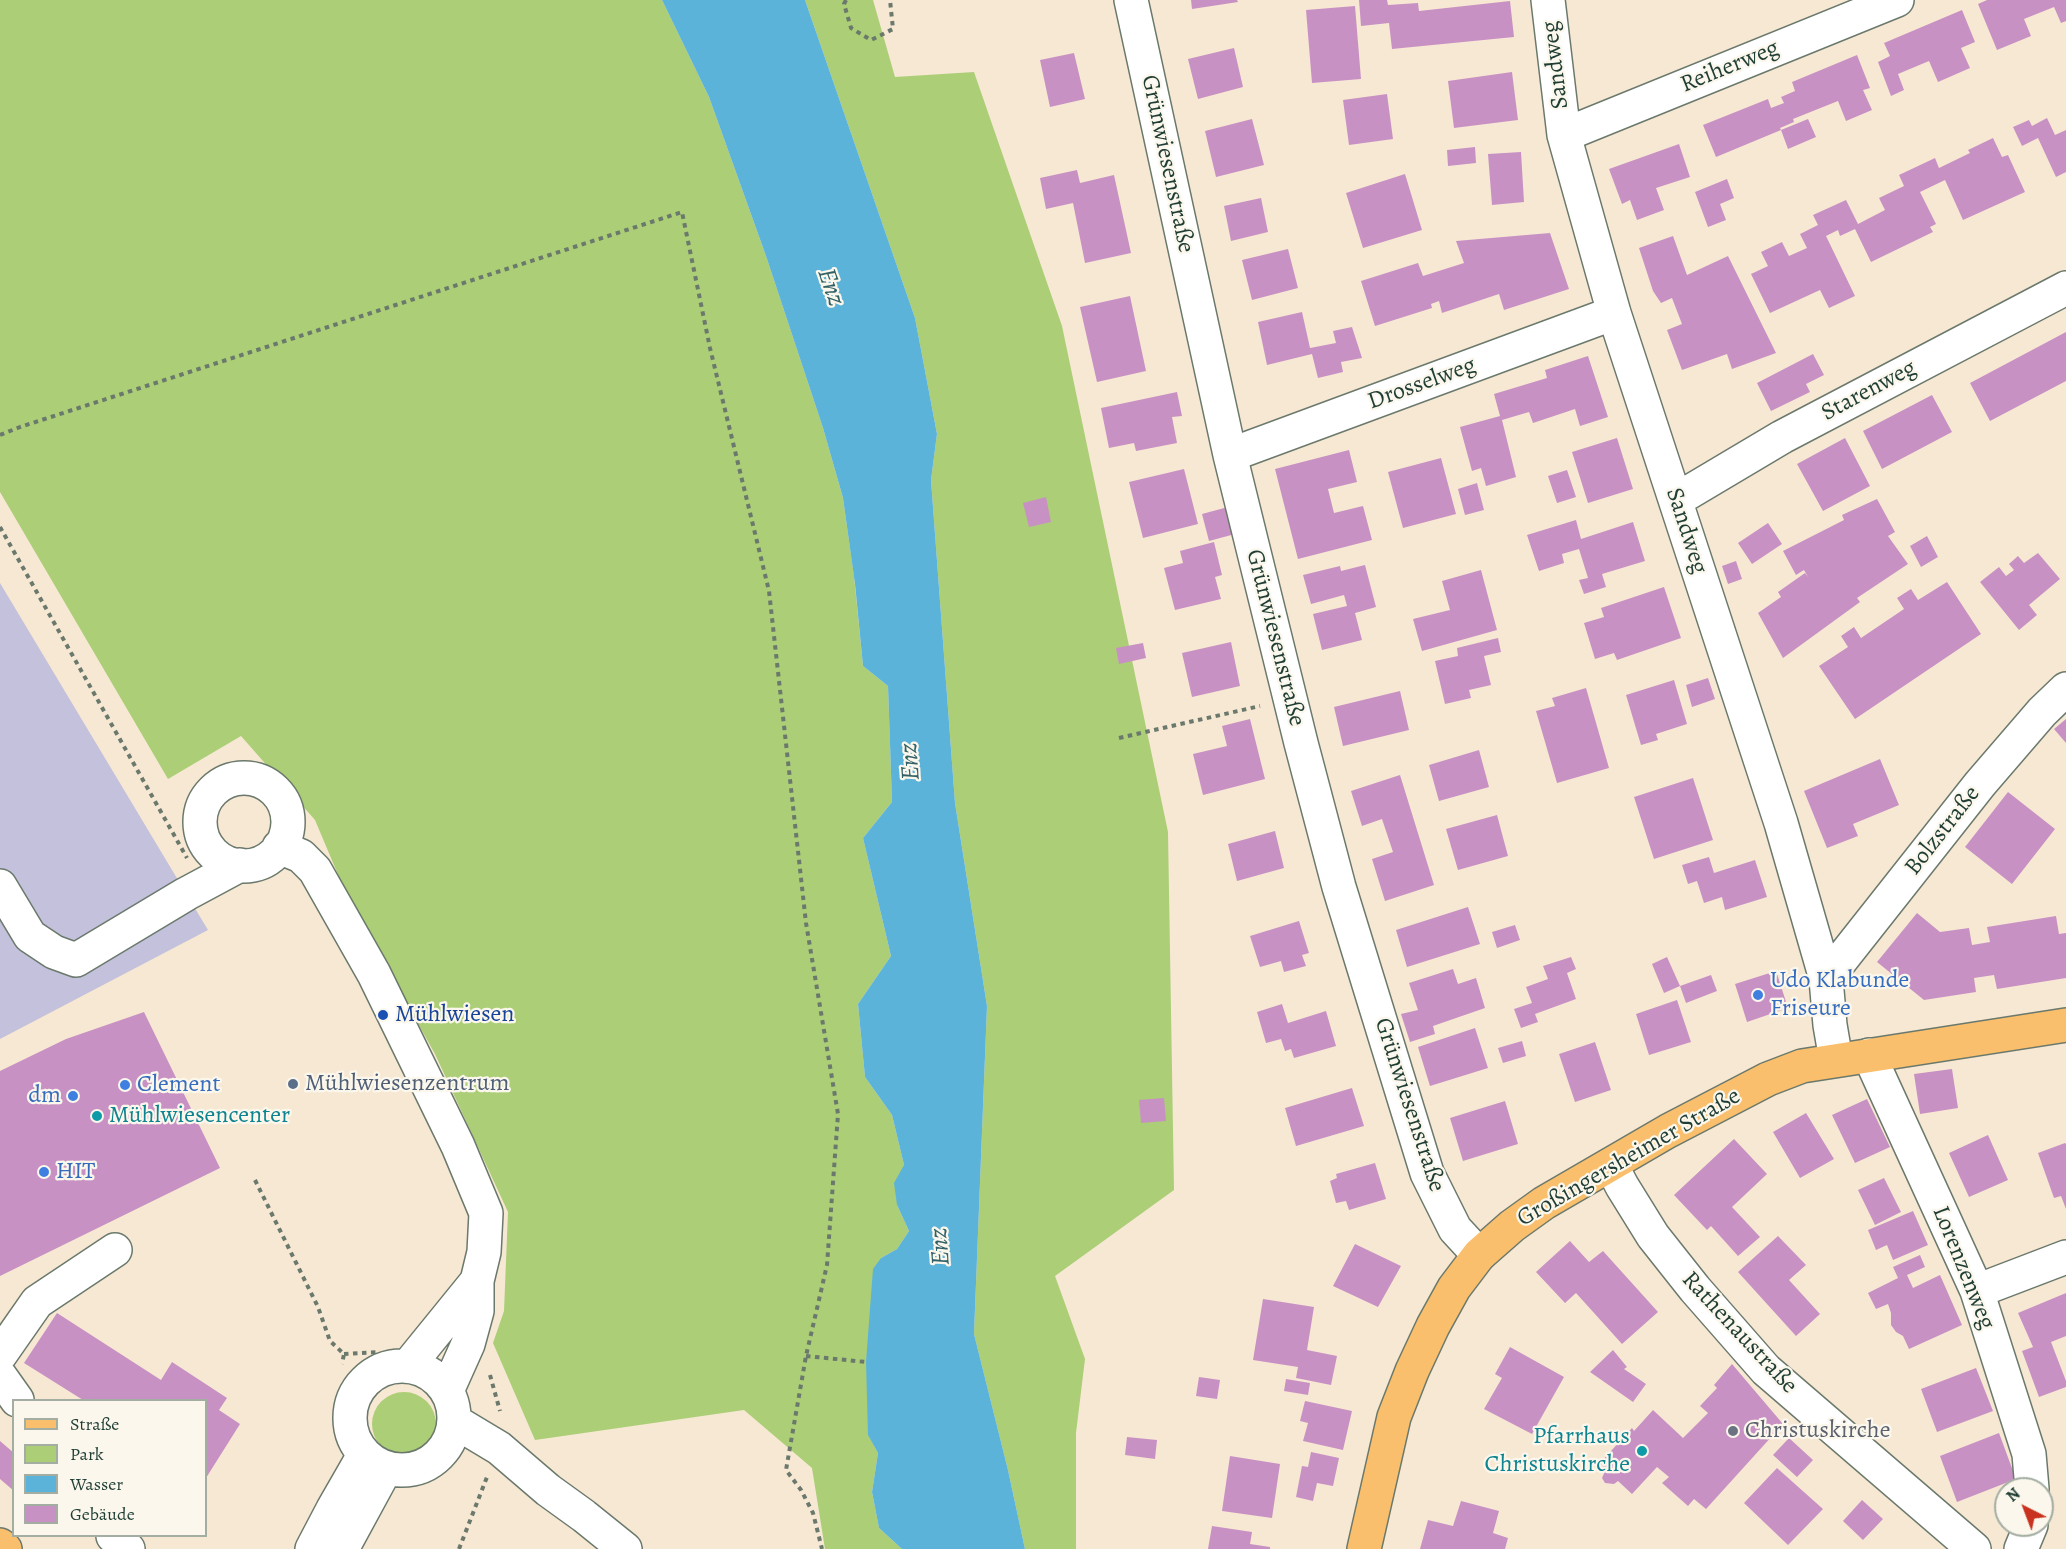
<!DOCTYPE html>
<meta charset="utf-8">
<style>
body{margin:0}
#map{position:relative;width:2066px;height:1549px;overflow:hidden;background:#f7e8d3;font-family:Alegreya,serif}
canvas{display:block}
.legend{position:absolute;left:12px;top:1399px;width:195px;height:138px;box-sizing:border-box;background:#fbf7ec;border:2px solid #a3ada2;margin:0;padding:8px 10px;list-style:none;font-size:18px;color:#1f3d34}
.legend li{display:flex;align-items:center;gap:12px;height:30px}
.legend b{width:30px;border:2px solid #a3ada2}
.north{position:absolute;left:1994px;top:1477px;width:60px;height:60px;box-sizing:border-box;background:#fbf7ec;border:2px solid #a3ada2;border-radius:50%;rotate:318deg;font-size:16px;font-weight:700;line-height:24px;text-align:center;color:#1f3d34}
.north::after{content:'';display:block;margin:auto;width:21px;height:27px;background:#c8321e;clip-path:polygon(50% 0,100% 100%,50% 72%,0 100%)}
</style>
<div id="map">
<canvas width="2066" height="1549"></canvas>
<ul class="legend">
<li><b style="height:8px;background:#f9bf6c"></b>Straße</li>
<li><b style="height:16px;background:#abce77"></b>Park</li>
<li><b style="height:16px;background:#5cb3d9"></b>Wasser</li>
<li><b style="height:16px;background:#c891c4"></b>Gebäude</li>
</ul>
<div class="north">N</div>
</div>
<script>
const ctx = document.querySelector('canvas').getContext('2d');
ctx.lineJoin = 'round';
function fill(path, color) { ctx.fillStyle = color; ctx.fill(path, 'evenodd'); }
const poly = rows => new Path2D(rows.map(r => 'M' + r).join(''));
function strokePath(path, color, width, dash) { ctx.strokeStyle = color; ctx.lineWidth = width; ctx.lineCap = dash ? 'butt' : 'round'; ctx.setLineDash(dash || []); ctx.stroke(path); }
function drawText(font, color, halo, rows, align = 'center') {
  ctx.font = font + ' Alegreya,serif'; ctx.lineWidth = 4.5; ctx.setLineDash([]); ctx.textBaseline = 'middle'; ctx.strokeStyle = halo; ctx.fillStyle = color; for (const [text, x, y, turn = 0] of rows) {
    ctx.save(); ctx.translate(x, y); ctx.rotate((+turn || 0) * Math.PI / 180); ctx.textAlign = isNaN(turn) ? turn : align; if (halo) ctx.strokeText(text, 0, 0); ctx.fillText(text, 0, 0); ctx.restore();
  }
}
const industrial = poly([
 [0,583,208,930,0,1039]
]);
const green = poly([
 [0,0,662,0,709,97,766,256,823,428,843,498,854,576,863,666,888,686,892,802,863,838,891,956,858,1004,865,1077,892,1115,904,1165,897,1205,909,1231,897,1249,881,1258,868,1434,878,1453,872,1492,879,1528,902,1549,825,1549,812,1468,744,1410,535,1440,493,1343,504,1311,508,1212,435,1054,347,896,315,820,241,736,168,779,0,492],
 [805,0,873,0,895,77,974,72,1062,326,1168,832,1174,1190,1055,1276,1085,1359,1076,1433,1076,1549,1025,1549,1008,1470,974,1334,987,1006,955,803,931,480,937,434,915,318],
 '372 1424a32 32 0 1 1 64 0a32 32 0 1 1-64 0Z'
]);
const water = poly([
 [662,0,805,0,915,318,937,434,931,480,955,803,987,1006,974,1334,1008,1470,1025,1549,902,1549,879,1528,872,1492,878,1453,868,1435,866,1362,873,1269,881,1258,897,1249,909,1231,897,1205,894,1183,904,1165,892,1115,865,1077,858,1004,891,956,863,838,892,802,888,686,863,666,855,584,843,498,823,428,766,256,709,97]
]);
const building = poly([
 [1191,0,1237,0,1238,2,1192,9],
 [1359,0,1387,0,1388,5,1418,3,1419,11,1510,1,1514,37,1392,49,1389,23,1361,26],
 [1987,0,2066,0,2066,21,2061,23,2054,7,2024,19,2031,36,1997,50,1978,4],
 [1355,6,1361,79,1312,83,1306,10],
 [1962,10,1975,42,1961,48,1970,68,1938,82,1929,61,1898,74,1904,90,1891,96,1878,62,1890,56,1884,43],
 [1234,48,1243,87,1198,99,1188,59],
 [1074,53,1085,99,1050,107,1040,60],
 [1857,55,1870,88,1863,90,1872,110,1846,121,1838,101,1793,119,1794,122,1780,128,1781,130,1716,157,1703,125,1768,99,1771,108,1784,103,1781,97,1795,91,1792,82],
 [1512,72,1518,120,1454,128,1448,81],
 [1387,94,1393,139,1349,145,1343,100],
 [2047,118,2055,135,2066,130,2066,172,2056,177,2038,138,2022,146,2013,127,2029,120,2032,126],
 [1252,119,1264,165,1216,177,1205,131],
 [1808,119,1816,137,1788,149,1781,130],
 [1993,138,2002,157,2008,155,2025,192,1963,220,1945,180,1920,192,1936,224,1930,227,1933,232,1871,262,1855,229,1840,236,1838,230,1826,236,1855,296,1829,308,1820,290,1770,313,1751,274,1768,266,1761,252,1782,242,1789,256,1807,248,1800,234,1818,225,1813,215,1846,200,1858,224,1885,210,1879,198,1904,186,1899,175,1935,158,1939,168,1970,153,1968,150],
 [1679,144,1690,177,1656,188,1664,210,1637,220,1630,200,1622,204,1609,169],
 [1475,147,1476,163,1448,166,1447,150],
 [1521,152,1524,202,1492,205,1488,154],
 [1077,170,1080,183,1114,175,1131,253,1085,263,1073,203,1046,209,1040,178],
 [1405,174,1422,230,1363,248,1346,193],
 [1727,179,1734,198,1720,204,1726,220,1708,227,1695,192],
 [1261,198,1268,232,1231,241,1224,206],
 [1550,233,1569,289,1504,310,1499,294,1442,313,1439,301,1431,304,1432,308,1375,326,1361,281,1418,263,1423,276,1464,263,1456,241],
 [1673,236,1687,275,1728,256,1776,353,1732,369,1727,354,1682,370,1667,330,1682,324,1672,298,1661,303,1653,291,1639,248],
 [1288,249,1298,288,1252,300,1242,260],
 [1130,296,1146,371,1097,382,1080,307],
 [1302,312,1310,348,1336,343,1333,331,1352,327,1362,358,1341,362,1343,372,1318,378,1312,354,1267,365,1258,322],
 [2066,332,2066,381,1990,421,1970,383],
 [1813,354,1824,375,1806,384,1810,392,1771,411,1757,383],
 [1588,356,1608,417,1580,426,1575,409,1533,423,1529,412,1502,420,1516,477,1486,486,1481,468,1472,471,1460,427,1500,416,1494,394,1547,378,1545,370],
 [1177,392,1182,416,1172,417,1177,443,1136,451,1134,443,1109,448,1101,408],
 [1932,395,1952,432,1882,469,1863,431],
 [1617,438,1633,489,1588,503,1572,452],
 [1845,438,1870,486,1823,511,1797,464],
 [1349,450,1357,482,1328,489,1334,513,1363,506,1372,540,1298,559,1275,469],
 [1441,458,1456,514,1403,528,1388,472],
 [1184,469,1198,524,1143,538,1129,482],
 [1567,470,1576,497,1557,503,1548,476],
 [1477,483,1484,510,1465,515,1458,489],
 [1046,497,1051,522,1029,527,1023,503],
 [1877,499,1895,532,1888,536,1908,564,1857,598,1860,602,1783,658,1758,613,1781,597,1778,592,1805,573,1808,577,1804,570,1796,575,1783,551,1844,520,1842,515],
 [1228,507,1235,534,1209,541,1202,514],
 [1576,520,1581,539,1633,522,1645,561,1602,574,1606,587,1584,594,1579,580,1588,578,1579,549,1562,554,1564,563,1539,571,1527,535],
 [1768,523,1782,544,1752,564,1738,543],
 [1927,536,1938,557,1921,567,1910,546],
 [1214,542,1222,575,1215,577,1221,599,1175,610,1164,568,1183,563,1180,551],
 [2038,553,2060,579,2029,605,2037,615,2019,630,1980,582,1999,567,2006,576,2014,570,2009,564,2018,556,2024,563],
 [1736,561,1742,579,1728,584,1722,566],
 [1365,565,1376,607,1355,613,1362,640,1322,650,1313,614,1347,606,1344,595,1311,604,1303,575,1340,566,1341,571],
 [1481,570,1497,630,1422,651,1413,619,1450,610,1442,581],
 [1947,582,1981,634,1855,719,1819,666,1848,647,1841,636,1854,627,1861,638,1904,609,1897,598,1911,589,1918,600],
 [1664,587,1681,638,1617,660,1614,653,1595,659,1584,623,1604,617,1601,608],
 [1498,638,1501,652,1484,656,1491,685,1469,690,1471,698,1445,704,1435,661,1458,656,1457,648],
 [1231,642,1240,686,1192,697,1182,653],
 [1143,643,1146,658,1119,664,1116,648],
 [1708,678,1715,699,1692,707,1686,685],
 [1674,680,1687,724,1656,734,1658,740,1641,745,1626,695],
 [1586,688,1609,768,1557,783,1536,711,1555,706,1552,698],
 [1400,691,1409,730,1343,746,1334,707],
 [1250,719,1265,779,1203,795,1193,754,1227,746,1222,726],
 [2066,719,2066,743,2054,729],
 [1479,750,1489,787,1439,801,1429,765],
 [1880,759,1899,805,1853,824,1858,836,1827,848,1804,791],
 [1400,775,1434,885,1385,901,1372,859,1393,852,1382,819,1362,826,1351,791],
 [1693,778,1713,840,1654,859,1634,797],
 [2008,792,2055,829,2012,884,1965,847],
 [1497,815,1508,856,1458,870,1446,829],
 [1275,831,1284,868,1237,881,1228,844],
 [1709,857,1714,873,1755,860,1767,897,1725,910,1722,897,1704,903,1697,881,1688,884,1682,865],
 [1468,907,1480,944,1407,967,1396,930],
 [1917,913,1940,932,1969,928,1972,945,1990,942,1987,927,2056,916,2059,934,2066,933,2066,978,1997,989,1994,975,1974,978,1976,992,1924,1000,1877,962],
 [1299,921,1309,953,1302,955,1306,966,1284,972,1281,961,1260,967,1250,936],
 [1515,925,1520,940,1497,948,1492,932],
 [1571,957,1576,969,1567,973,1576,999,1535,1014,1538,1022,1521,1028,1514,1009,1532,1003,1526,987,1548,979,1543,966],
 [1667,957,1680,986,1711,975,1717,991,1686,1003,1680,986,1664,993,1652,964],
 [1453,969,1458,984,1476,978,1485,1008,1433,1026,1435,1034,1410,1042,1401,1014,1418,1010,1409,983],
 [1776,971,1788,1008,1747,1022,1735,984],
 [1677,1000,1691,1042,1649,1055,1636,1014],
 [1282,1004,1288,1023,1326,1011,1336,1046,1294,1058,1291,1049,1285,1051,1281,1039,1266,1043,1257,1012],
 [144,1012,220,1168,0,1276,0,1071,66,1039],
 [1475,1028,1488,1068,1430,1086,1418,1047],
 [1522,1041,1526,1056,1503,1063,1498,1048],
 [1595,1042,1611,1090,1575,1102,1559,1054],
 [1952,1069,1958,1108,1920,1114,1914,1074],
 [1352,1088,1364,1126,1296,1146,1285,1108],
 [1164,1098,1166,1121,1141,1123,1139,1100],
 [1867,1099,1890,1147,1855,1163,1832,1115],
 [1505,1101,1518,1144,1463,1161,1450,1118],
 [1806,1113,1834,1159,1800,1178,1773,1132],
 [1988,1135,2008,1180,1969,1197,1949,1153],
 [1734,1139,1767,1174,1732,1207,1760,1237,1738,1256,1711,1226,1707,1230,1674,1195],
 [2065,1143,2066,1144,2066,1209,2061,1196,2054,1198,2038,1153],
 [1375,1163,1386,1199,1349,1210,1346,1201,1336,1203,1330,1181,1337,1178,1336,1174],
 [1884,1178,1901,1212,1875,1225,1858,1190],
 [1913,1211,1928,1245,1893,1260,1887,1245,1876,1250,1868,1230],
 [1778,1236,1806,1265,1789,1280,1820,1314,1796,1336,1738,1272],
 [1570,1241,1589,1262,1603,1251,1658,1312,1622,1344,1576,1293,1565,1303,1536,1272],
 [1355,1244,1401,1266,1378,1307,1333,1286],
 [1920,1255,1925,1267,1907,1275,1913,1288,1940,1275,1962,1325,1909,1349,1903,1336,1896,1332,1891,1325,1891,1313,1888,1304,1876,1309,1868,1293,1898,1278,1893,1267],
 [2066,1293,2066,1336,2051,1342,2066,1381,2066,1387,2039,1397,2022,1351,2033,1347,2018,1313],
 [1263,1299,1314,1307,1307,1350,1337,1356,1331,1385,1296,1378,1298,1367,1253,1360],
 [57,1313,161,1380,172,1362,227,1398,219,1410,240,1424,206,1478,206,1400,83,1400,24,1363],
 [1510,1347,1564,1377,1532,1434,1484,1409,1502,1378,1495,1374],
 [1613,1350,1627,1367,1624,1369,1646,1384,1633,1402,1590,1372],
 [1732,1364,1783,1424,1706,1509,1694,1499,1688,1506,1662,1483,1669,1477,1657,1467,1632,1494,1618,1481,1614,1484,1605,1483,1602,1478,1606,1469,1600,1463,1632,1428,1634,1431,1653,1410,1683,1438,1708,1413,1700,1406,1717,1388,1714,1385],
 [1976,1368,1993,1411,1937,1432,1921,1389],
 [1199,1377,1220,1380,1217,1399,1196,1396],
 [1286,1379,1310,1383,1308,1395,1284,1391],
 [1305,1401,1352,1411,1343,1450,1303,1441,1308,1423,1300,1421],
 [1999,1433,2016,1479,1957,1502,1940,1456],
 [1127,1437,1157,1440,1155,1459,1125,1455],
 [1789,1438,1813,1460,1797,1477,1773,1455],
 [0,1441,14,1453,14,1491,0,1479],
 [1311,1452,1339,1458,1333,1486,1317,1483,1313,1501,1296,1497,1302,1466,1308,1467],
 [1230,1456,1280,1464,1272,1518,1222,1511],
 [1777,1468,1823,1509,1788,1545,1744,1503],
 [1862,1500,1883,1519,1863,1540,1843,1521],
 [1461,1501,1499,1511,1493,1533,1508,1538,1505,1549,1420,1549,1428,1520,1453,1526],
 [1212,1526,1252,1532,1250,1544,1270,1547,1270,1549,1208,1549]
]);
const path = poly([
 [846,0,844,4,851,28,871,40,893,29,890,0],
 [0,435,20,427,682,212,710,348,769,591,806,923,838,1114,827,1265,806,1356,786,1470,801,1490,813,1513,822,1549],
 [0,527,187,858],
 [1119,738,1260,706],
 [255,1180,318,1307,330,1341,344,1354,342,1364],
 [344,1354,380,1352],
 [806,1356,866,1362],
 [490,1375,500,1411],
 [459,1549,487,1477]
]);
const minor = poly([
 [1131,0,1230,455,1301,743,1339,887,1427,1173,1455,1229,1479,1255],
 [1548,0,1564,135,1614,313,1781,823,1826,979,1830,1025,1836,1060],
 [1564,135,1897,0],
 [1230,455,1614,313],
 [1676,500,1782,437,2066,288],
 '200 822a44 44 0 1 1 88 0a44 44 0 1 1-88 0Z',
 [279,847,301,856,315,870,374,974,458,1146,486,1213,484,1252,477,1281,477,1311,468,1344,447,1391],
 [0,886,30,936,54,952,76,960,186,894,240,865],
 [1826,979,1980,784,2042,712,2066,689],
 [1869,1055,1977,1291,2029,1454,2032,1489],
 [1611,1165,1622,1186,1653,1236,1695,1289,1766,1370,1974,1549],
 [1977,1291,2066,1257],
 [0,1355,37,1302,115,1250],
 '350 1418a52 52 0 1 1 104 0a52 52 0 1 1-104 0Z',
 [408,1366,477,1281],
 [0,1376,17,1400],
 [454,1421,499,1448,548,1490,584,1516,625,1549],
 [113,1536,128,1549],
 [312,1549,333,1509,364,1455],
 [342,1549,386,1468],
 [2021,1549,2031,1525]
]);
const major = poly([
 [0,1545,5,1549],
 [1364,1549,1394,1417,1412,1371,1433,1326,1454,1288,1479,1255,1512,1226,1544,1203,1668,1131,1768,1079,1802,1066,2066,1025]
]);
const markers = [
 [1758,995,6,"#3f7fe0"],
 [383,1015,6,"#1a4fb4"],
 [293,1084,6,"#5c6f8a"],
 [125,1085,6,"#3f7fe0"],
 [73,1096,6,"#3f7fe0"],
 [97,1116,6,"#0f9aa8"],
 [44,1172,6,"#3f7fe0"],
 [1733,1431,6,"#6b7280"],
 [1642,1451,6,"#0f9aa8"]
];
const streetNames = [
 ["Sandweg",1556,65,-97],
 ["Reiherweg",1730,67,-22],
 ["Grünwiesenstraße",1167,164,78],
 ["Drosselweg",1422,384,-20],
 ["Starenweg",1869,391,-28],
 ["Sandweg",1686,531,72],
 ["Grünwiesenstraße",1275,638,76],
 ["Bolzstraße",1943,831,-52],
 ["Grünwiesenstraße",1409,1105,72],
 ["Großingersheimer Straße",1629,1158,-30],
 ["Lorenzenweg",1963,1268,68],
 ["Rathenaustraße",1739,1333,47]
];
const shopNames = [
 ["Udo Klabunde",1770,981],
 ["Friseure",1770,1009],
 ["Clement",137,1085],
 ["dm",61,1096,"right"],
 ["HIT",56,1172]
];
const transitNames = [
 ["Mühlwiesen",395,1015]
];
const serviceNames = [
 ["Mühlwiesenzentrum",305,1084]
];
const cultureNames = [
 ["Mühlwiesencenter",109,1116],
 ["Pfarrhaus",1630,1437,"right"],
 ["Christuskirche",1630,1465,"right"]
];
const worshipNames = [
 ["Christuskirche",1745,1431]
];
const waterNames = [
 ["Enz",830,287,71],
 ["Enz",911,762,-94],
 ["Enz",941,1247,-94]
];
fill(industrial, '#c3c1db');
fill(green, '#abce77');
fill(water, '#5cb3d9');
fill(building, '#c891c4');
strokePath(minor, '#6b796c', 36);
strokePath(major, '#6b796c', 36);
strokePath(path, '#6b796c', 4, [4.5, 4.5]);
strokePath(minor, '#fff', 33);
strokePath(major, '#f9bf6c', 33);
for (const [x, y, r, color] of markers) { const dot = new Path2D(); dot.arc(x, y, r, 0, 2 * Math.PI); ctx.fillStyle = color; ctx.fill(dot); strokePath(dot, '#fbf7ec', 2); }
drawText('24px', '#1f3d34', '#fbf7ec', streetNames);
drawText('24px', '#366cbe', '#fbf7ec', shopNames, 'left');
drawText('24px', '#164399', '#fbf7ec', transitNames, 'left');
drawText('24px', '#4e5e75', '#fbf7ec', serviceNames, 'left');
drawText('24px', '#0d838f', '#fbf7ec', cultureNames, 'left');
drawText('24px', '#5b616d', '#fbf7ec', worshipNames, 'left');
drawText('italic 26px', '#316066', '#fbf7ec', waterNames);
</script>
